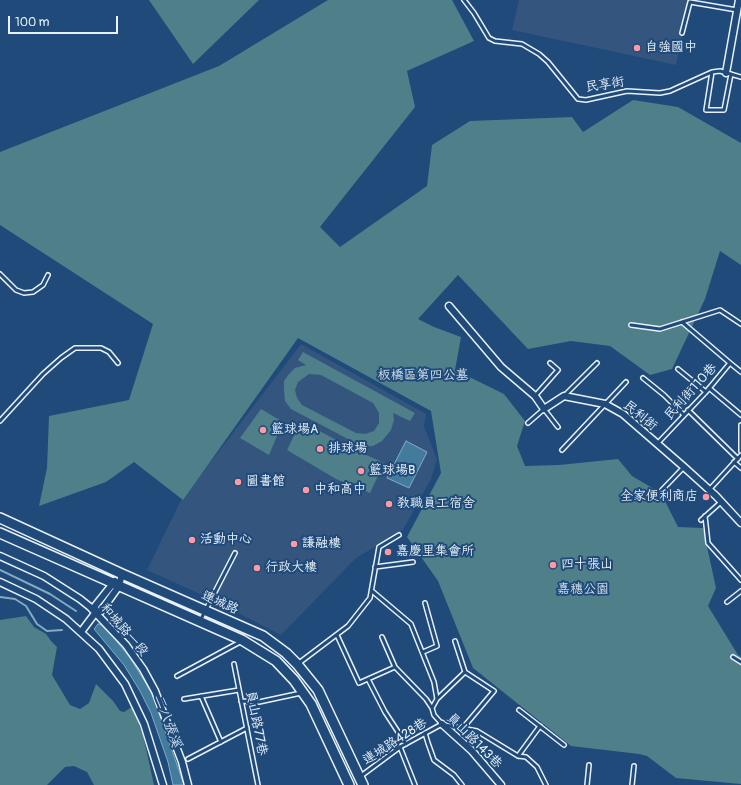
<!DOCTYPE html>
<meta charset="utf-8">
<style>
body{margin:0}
#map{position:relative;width:741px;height:785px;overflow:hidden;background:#1f4a7a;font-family:Pangolin,sans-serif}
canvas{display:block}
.scale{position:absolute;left:8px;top:16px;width:110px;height:18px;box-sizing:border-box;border:2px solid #e8f1f8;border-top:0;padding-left:5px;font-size:12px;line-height:14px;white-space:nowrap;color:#e8f1f8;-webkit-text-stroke:3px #1f4a7a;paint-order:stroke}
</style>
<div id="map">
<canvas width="741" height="785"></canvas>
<div class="scale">100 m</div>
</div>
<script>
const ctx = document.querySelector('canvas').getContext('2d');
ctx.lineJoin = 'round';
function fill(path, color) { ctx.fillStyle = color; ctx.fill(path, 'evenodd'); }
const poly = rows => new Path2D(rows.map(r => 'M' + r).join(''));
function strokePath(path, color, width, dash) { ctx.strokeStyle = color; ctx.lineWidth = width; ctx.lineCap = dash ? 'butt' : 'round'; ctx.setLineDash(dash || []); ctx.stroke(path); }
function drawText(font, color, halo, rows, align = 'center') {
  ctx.font = font + ' Pangolin,"LXGW WenKai TC",sans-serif'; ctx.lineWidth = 4; ctx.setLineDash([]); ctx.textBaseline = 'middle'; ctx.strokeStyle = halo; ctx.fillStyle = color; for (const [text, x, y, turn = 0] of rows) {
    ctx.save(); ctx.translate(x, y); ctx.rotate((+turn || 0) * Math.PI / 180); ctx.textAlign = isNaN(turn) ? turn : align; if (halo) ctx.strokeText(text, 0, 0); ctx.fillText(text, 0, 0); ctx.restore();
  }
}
const built = poly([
 [519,0,690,0,676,65,512,30],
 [301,344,426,414,424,426,437,460,431,479,403,530,356,558,281,635,211,599,147,570,180,502]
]);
const green = poly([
 [149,0,259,0,193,64],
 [328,0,452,0,474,41,407,71,415,107,320,227,340,247,427,186,432,145,470,121,572,117,583,132,633,100,678,107,741,143,741,265,720,251,705,299,672,369,650,375,610,346,571,341,528,349,458,275,418,319,434,327,461,337,455,370,504,394,525,421,517,446,525,466,559,465,618,459,632,476,661,493,678,527,703,528,716,588,708,606,738,655,741,657,741,784,676,778,647,756,639,754,571,746,473,668,438,581,407,537,441,473,431,411,298,338,183,500,134,462,106,482,39,506,47,468,49,416,129,400,153,324,0,225,0,152,219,66],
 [303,352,415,413,410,421,393,413,394,420,391,430,382,441,373,446,363,447,291,409,285,401,284,390,284,381,289,374,295,368,306,365,298,360],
 [309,374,321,375,373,403,379,413,379,423,374,431,365,434,356,433,302,405,297,398,295,390,298,382],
 [261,409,283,422,269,455,240,438],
 [301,421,353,449,384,463,370,493,336,479,287,450],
 [26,616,34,627,46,634,51,641,57,647,52,675,70,705,80,709,89,703,96,684,113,701,120,711,124,712,132,707,143,735,154,785,94,785,87,772,74,766,65,767,47,785,0,785,0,620]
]);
const water = poly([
 [406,441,427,452,409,488,387,478,406,441],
 [98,624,104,625,130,658,152,693,184,785,173,785,168,762,151,713,140,691,124,665,94,629,98,624]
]);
const stream = poly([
 [0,570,50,594,76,611],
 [0,597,15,599,26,606,37,624,47,631,62,630]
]);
const lane = poly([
 [464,0,474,13,489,38,495,41,522,44,539,54,548,62,578,99,586,100,627,91,660,93,670,91,712,72,720,71,741,77],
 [682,33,690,2,737,10],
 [712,72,706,110,724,110,731,74],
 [0,274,16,290,24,293,33,292,43,285,48,275],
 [631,325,660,329,720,310,741,324],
 [730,363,741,372],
 [678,369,706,392],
 [643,378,664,395,684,415],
 [709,388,741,415],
 [535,396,558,370,550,363],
 [564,396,597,363],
 [688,410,738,459],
 [0,421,43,374,61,358,75,348,101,348,109,352,118,363],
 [528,423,544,409,558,427],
 [741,425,741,451],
 [657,444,706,392,730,363,682,322],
 [562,450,626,382],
 [734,462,741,468],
 [662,490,684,467],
 [709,490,741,455],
 [705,516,708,543,741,580],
 [701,520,721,502],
 [375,567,413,562],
 [372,591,411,624,434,682,437,699,432,708,434,715,442,724],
 [727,602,741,591],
 [200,621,235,553],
 [337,635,359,683,395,667,382,637],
 [423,652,437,646,425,603],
 [733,657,741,662],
 [299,663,348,626,370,598,379,547,399,535],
 [234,664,258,785],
 [395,667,426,699,432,708],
 [177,676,240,642],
 [368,679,385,712,406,744],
 [201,696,221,742],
 [184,699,239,690],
 [437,699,465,672,455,641],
 [241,701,259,702,301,693],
 [519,710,564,745],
 [445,725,477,731,518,756,526,757,537,767,546,785],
 [462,729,494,691,465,672],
 [425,733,428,743,434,760,454,775,462,785],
 [400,747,415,785],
 [518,756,540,726],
 [188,759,247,728],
 [361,776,400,747,442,724],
 [587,785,589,765],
 [632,785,634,766]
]);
const street = poly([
 [726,73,739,0],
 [449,306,501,367,535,396,544,409,564,396,605,404,623,414,684,467,716,496,741,523],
 [0,556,44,576,80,599,90,607,126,645,143,669,155,691,182,762,188,785],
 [0,582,36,599,66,619,99,649,125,684,144,724,163,785],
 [96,612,101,611,119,586,122,574],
 [96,612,95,606,115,581],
 [81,632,96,612],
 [442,724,472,751,501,785]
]);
const secondary = poly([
 [0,518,122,574,263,636,286,653,297,664,318,690,363,785],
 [0,533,242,640,276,661,294,680,311,704,349,785]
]);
const markers = [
 [637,48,4,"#ff9aa2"],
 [263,430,4,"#ff9aa2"],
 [320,449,4,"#ff9aa2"],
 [361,471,4,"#ff9aa2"],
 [238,482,4,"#ff9aa2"],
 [306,490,4,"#ff9aa2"],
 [706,497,4,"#ff9aa2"],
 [389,504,4,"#ff9aa2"],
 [192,540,4,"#ff9aa2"],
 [294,544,4,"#ff9aa2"],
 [388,552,4,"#ff9aa2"],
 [553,565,4,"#ff9aa2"],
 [257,568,4,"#ff9aa2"]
];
const poiNames = [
 ["自強國中",645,48],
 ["籃球場A",271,430],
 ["排球場",328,449],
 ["籃球場B",369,471],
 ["圖書館",246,482],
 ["中和高中",314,490],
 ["全家便利商店",698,497,"right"],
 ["教職員工宿舍",397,504],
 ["活動中心",200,540],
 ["謙融樓",302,544],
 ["嘉慶里集會所",396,552],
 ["四十張山",561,565],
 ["行政大樓",265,568]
];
const streetNames = [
 ["民享街",605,85,-9],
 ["民利街110巷",691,392,-48],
 ["民利街",640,416,39],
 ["連城路",220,603,24],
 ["和城路一段",124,630,49],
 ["員山路77巷",256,723,79],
 ["員山路143巷",474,741,45],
 ["連城路428巷",395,742,-33]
];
const parkNames = [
 ["板橋區第四公墓",423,376],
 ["嘉穗公園",583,590]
];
const waterNames = [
 ["二八張溪",167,721,70]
];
fill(built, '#34557d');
fill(green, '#4f7f89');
fill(water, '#437b9d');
strokePath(water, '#85aac1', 1);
strokePath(stream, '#85aac1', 2);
strokePath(lane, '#e8f1f8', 6);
strokePath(street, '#e8f1f8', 9);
strokePath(secondary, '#e8f1f8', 12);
strokePath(lane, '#1f4a7a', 3);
strokePath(street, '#1f4a7a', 6);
strokePath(secondary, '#1f4a7a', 9);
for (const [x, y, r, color] of markers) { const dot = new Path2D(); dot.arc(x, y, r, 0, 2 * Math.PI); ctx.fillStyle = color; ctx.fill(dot); strokePath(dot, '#1f4a7a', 1.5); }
drawText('13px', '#e8f1f8', '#1f4a7a', poiNames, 'left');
drawText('13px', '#e8f1f8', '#1f4a7a', streetNames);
drawText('13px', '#d1e0e7', '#1f4a7a', parkNames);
drawText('italic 14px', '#cfdfea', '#1f4a7a', waterNames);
</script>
